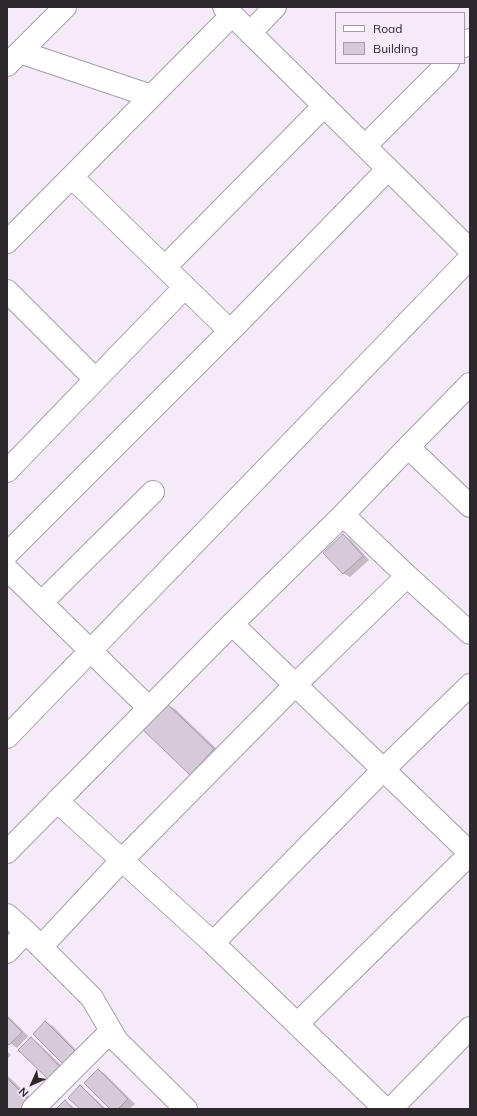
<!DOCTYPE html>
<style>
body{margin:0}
#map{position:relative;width:477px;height:1116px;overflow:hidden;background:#f5eaf7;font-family:Mulish,sans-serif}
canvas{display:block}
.frame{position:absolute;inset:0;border:8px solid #2c282c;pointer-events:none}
.legend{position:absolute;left:335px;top:12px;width:130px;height:52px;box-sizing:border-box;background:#f5eaf7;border:1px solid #a59ca6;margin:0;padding:5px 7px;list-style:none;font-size:12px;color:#2c282c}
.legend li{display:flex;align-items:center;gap:8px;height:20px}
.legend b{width:20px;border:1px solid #a59ca6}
.north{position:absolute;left:12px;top:1064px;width:40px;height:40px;-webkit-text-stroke:3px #f5eaf7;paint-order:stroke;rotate:225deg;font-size:11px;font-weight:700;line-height:16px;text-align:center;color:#2c282c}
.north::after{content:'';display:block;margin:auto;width:14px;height:18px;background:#2c282c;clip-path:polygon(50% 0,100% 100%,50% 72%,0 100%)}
</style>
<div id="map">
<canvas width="477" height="1116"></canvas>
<div class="frame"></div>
<ul class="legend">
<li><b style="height:5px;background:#fff"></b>Road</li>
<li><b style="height:11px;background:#d5cad7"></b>Building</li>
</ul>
<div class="north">N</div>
</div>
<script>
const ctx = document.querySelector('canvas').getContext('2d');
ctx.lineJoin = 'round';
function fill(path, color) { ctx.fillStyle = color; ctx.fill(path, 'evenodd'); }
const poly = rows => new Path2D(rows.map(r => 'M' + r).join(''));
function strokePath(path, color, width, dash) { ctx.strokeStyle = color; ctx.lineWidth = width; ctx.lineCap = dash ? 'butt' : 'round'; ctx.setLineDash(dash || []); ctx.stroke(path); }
const shadow = poly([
 [344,536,351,540,369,560,350,577,343,573],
 [164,703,175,709,224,756,201,780,190,774],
 [7,1015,28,1036,17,1048,7,1041],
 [46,1022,53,1026,82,1056,71,1068],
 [31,1039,38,1043,68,1072,50,1080],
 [7,1051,11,1055,7,1059],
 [98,1070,105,1074,135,1104,129,1109,111,1109],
 [7,1075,40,1107,38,1109,9,1109,7,1107],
 [80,1087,87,1091,106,1109,81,1109],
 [65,1102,72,1106,75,1109,58,1109]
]);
const building = poly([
 [343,534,363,556,343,574,323,553,343,534],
 [164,701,214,749,190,775,140,727,164,701],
 [7,1017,22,1032,9,1045,7,1043,7,1017],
 [45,1021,76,1052,63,1064,33,1034,45,1021],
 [31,1037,61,1068,49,1080,18,1050,31,1037],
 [98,1069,128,1099,118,1109,110,1109,84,1083,98,1069],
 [7,1078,30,1101,22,1109,7,1109,7,1078],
 [80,1085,104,1109,80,1109,68,1098,80,1085],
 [65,1100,73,1109,56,1109,65,1100]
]);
const minor = poly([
 [224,7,470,250],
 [250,33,275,7],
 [464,46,470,40],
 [20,52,151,96],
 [7,65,65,7],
 [365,146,448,63],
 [72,177,230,331],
 [7,242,232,15],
 [165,267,324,106],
 [7,291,95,379],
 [408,447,470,506],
 [7,471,185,287],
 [343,515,407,576,470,633],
 [7,554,230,331,388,169],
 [7,569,149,708],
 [42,602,153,492],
 [232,624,470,853],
 [7,737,470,258],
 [57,801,213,943,385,1109],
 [7,852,232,624,343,515,408,447,470,384],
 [7,915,26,932,92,998,117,1041,186,1109],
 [213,943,383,770,470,685],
 [41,947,122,860,295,685,407,576],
 [7,952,26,932],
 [297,1024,470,854],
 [33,1109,111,1031],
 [391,1109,470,1028]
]);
fill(shadow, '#0003');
fill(building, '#d5cad7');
strokePath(building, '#a59ba8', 1);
strokePath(minor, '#a89eaa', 24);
strokePath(minor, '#fff', 22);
</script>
